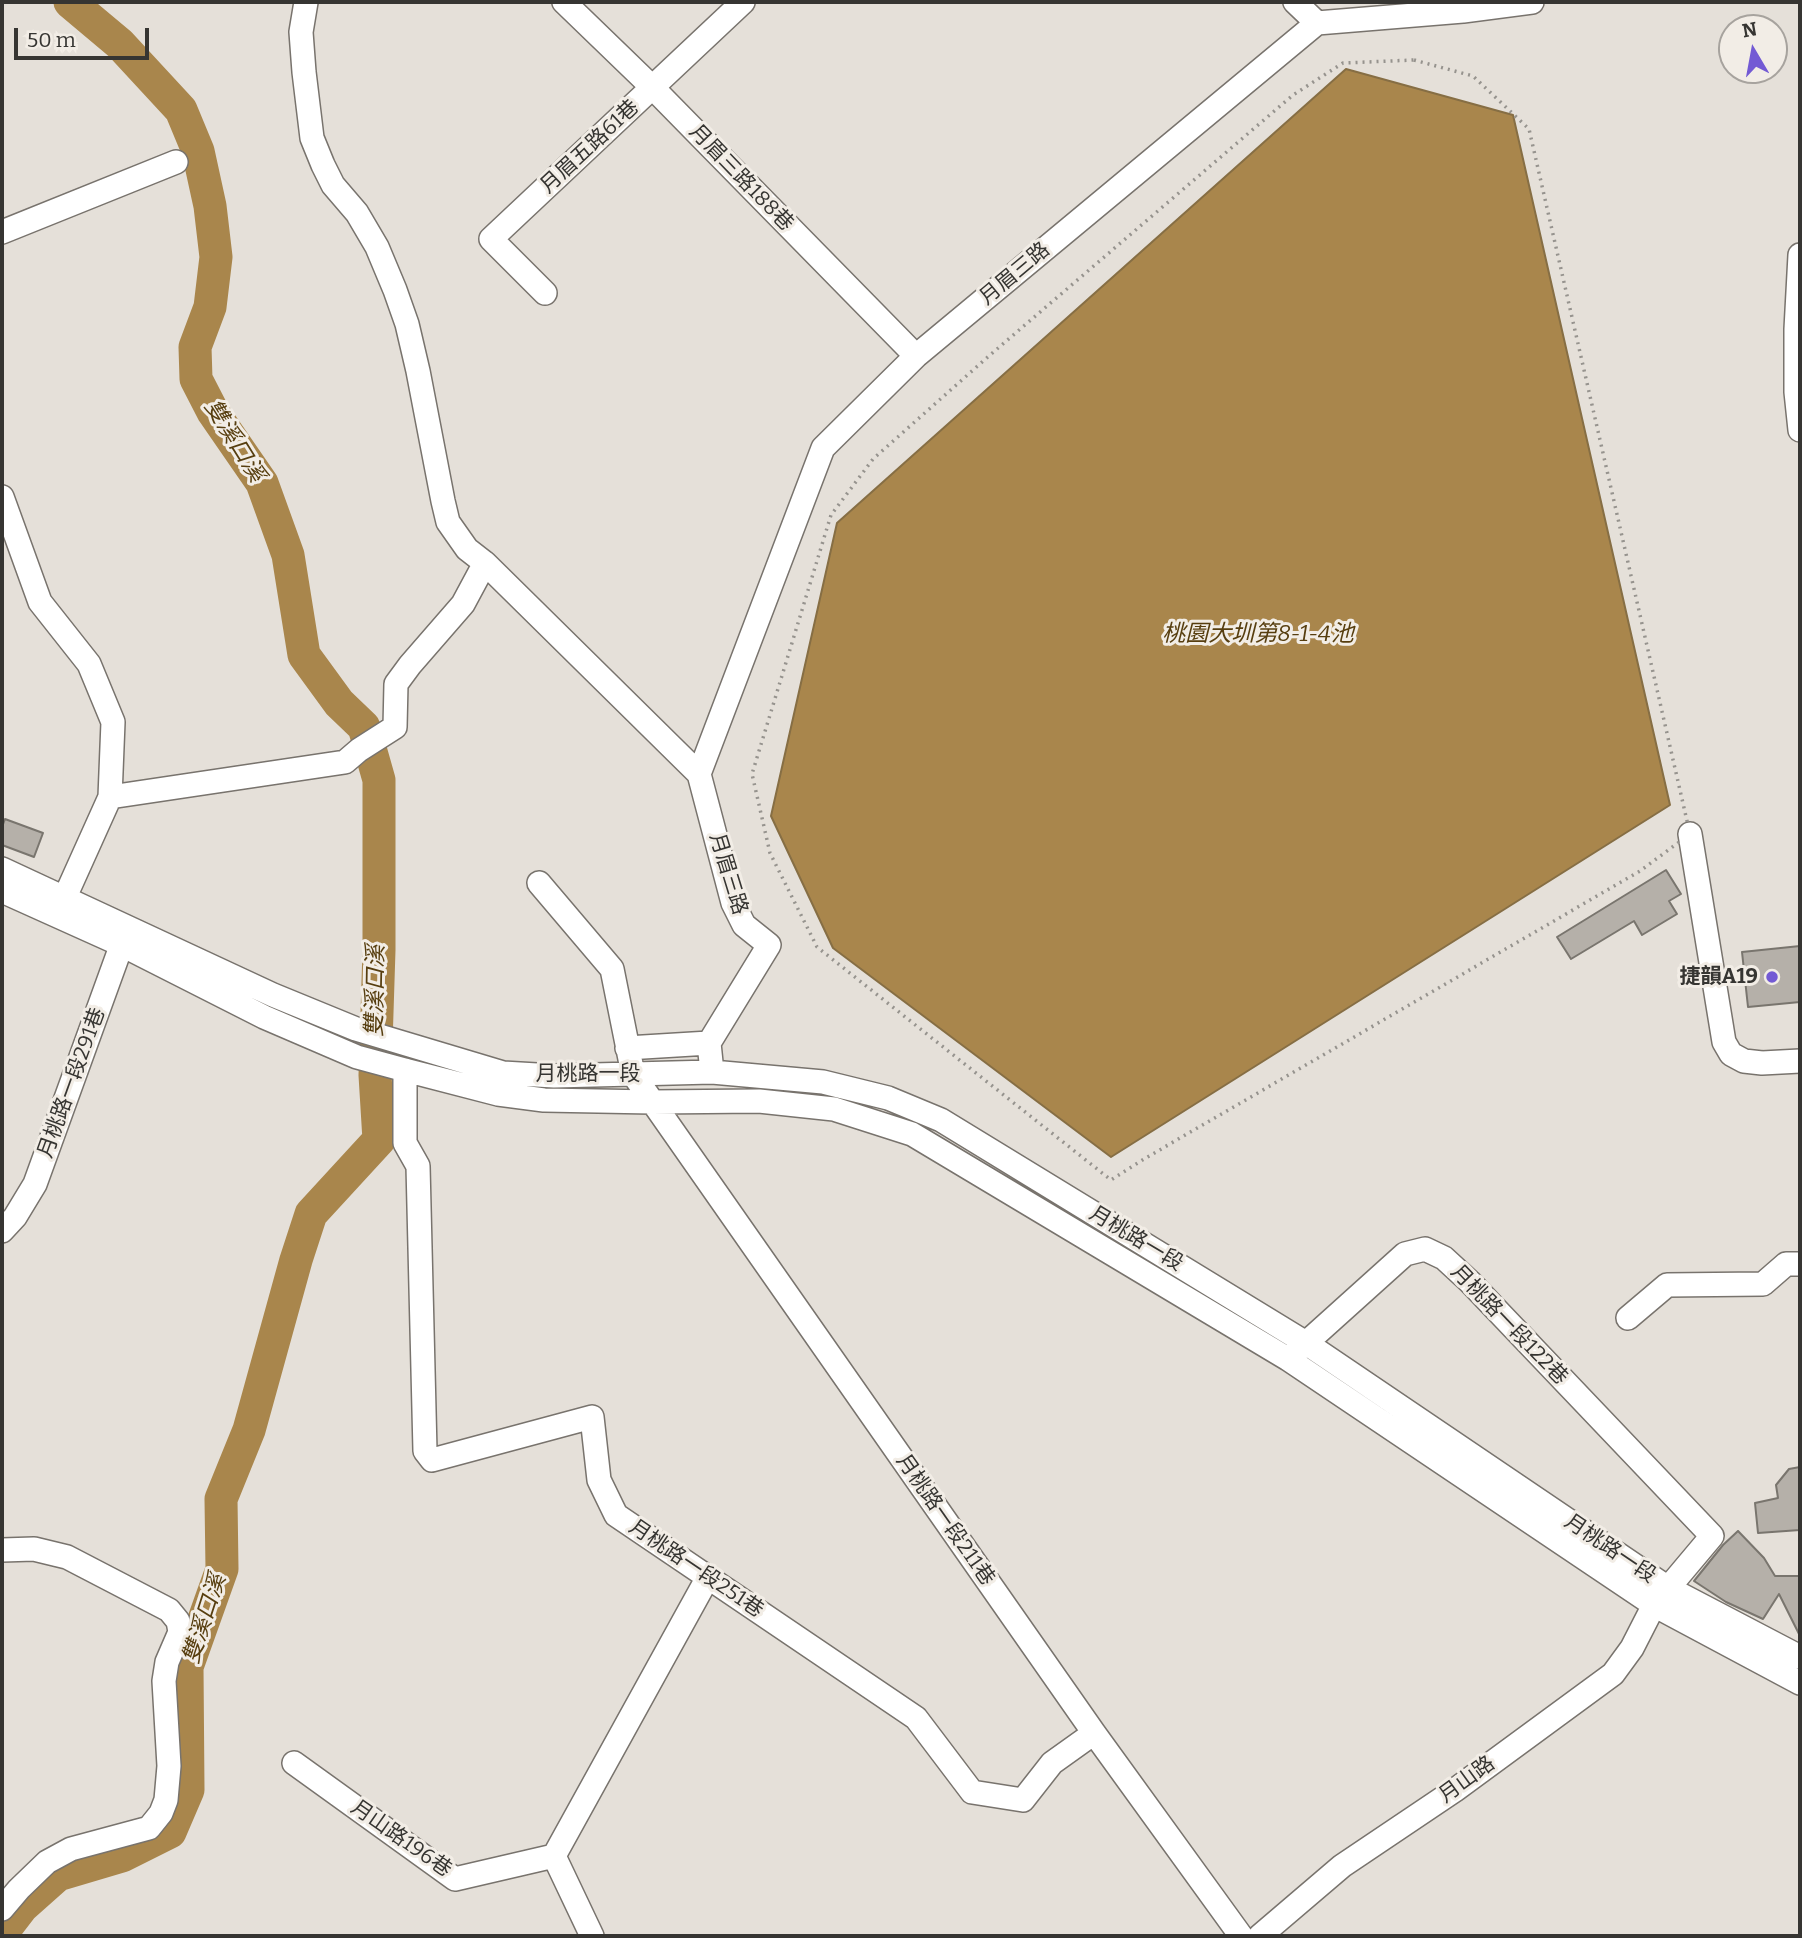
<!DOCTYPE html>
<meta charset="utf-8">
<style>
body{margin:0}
#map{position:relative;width:1802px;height:1938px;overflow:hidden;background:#e5e0d9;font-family:Bitter,serif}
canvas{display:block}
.frame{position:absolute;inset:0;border:4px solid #363532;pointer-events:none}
.north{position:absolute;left:1718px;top:14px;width:70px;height:70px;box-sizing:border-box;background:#f2ede6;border:2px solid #a7a39e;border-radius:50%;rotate:350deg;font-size:19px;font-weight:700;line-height:28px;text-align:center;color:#363532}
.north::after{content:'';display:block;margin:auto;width:24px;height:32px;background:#735ad4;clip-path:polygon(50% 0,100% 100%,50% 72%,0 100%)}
.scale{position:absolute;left:14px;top:28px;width:135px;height:32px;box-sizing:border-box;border:4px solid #363532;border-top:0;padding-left:9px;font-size:21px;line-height:24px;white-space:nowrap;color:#363532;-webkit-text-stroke:5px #f2ede6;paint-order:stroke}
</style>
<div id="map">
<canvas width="1802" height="1938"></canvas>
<div class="frame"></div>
<div class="north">N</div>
<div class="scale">50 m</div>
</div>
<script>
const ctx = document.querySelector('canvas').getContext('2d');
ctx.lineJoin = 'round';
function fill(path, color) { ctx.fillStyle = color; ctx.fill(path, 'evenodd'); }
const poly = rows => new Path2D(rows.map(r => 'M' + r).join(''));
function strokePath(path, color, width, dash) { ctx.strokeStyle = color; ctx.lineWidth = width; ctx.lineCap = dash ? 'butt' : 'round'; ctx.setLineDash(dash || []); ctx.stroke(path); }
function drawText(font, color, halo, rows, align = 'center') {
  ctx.font = font + ' Bitter,"Noto Sans TC",serif'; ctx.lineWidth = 6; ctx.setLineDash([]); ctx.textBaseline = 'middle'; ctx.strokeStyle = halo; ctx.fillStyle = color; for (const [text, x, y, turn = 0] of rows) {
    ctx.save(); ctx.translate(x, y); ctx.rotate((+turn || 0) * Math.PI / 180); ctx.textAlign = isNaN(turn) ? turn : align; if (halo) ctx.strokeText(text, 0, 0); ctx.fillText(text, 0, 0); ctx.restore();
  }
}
const water = poly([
 [1346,69,1513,115,1670,805,1111,1157,833,948,771,816,837,523,1346,69]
]);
const river = poly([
 [2,1933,22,1907,58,1875,122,1856,170,1832,188,1790,187,1667,222,1569,221,1499,249,1430,296,1260,311,1214,379,1140,375,1075,379,950,379,780,364,727,339,703,304,655,288,555,262,483,213,412,196,379,195,347,210,307,216,257,210,206,198,151,181,110,120,44,70,2]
]);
const building = poly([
 [5,819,43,833,34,857,2,845,2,827,5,819],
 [1666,870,1681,894,1669,901,1677,914,1642,935,1634,921,1571,959,1557,937,1666,870],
 [1800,946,1800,1002,1748,1007,1742,952,1800,946],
 [1800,1467,1800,1530,1758,1533,1755,1503,1778,1498,1776,1485,1789,1469,1800,1467],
 [1738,1531,1764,1558,1775,1576,1800,1576,1800,1636,1779,1594,1763,1619,1726,1602,1694,1581,1723,1545,1738,1531]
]);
const path = poly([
 [1414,60,1473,76,1529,129,1690,834,1640,871,1144,1159,1111,1180,817,947,770,853,752,774,831,515,873,459,990,355,1293,95,1343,63,1414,60]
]);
const minor = poly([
 [564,2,653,88,916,356],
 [1295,2,1317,23],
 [2,232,176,162],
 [1800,255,1796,329,1796,392,1800,430],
 [545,293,491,239,743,2],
 [2,497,40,602,89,664,113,722,110,797,65,897],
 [485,563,699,774,823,448,916,356,1317,23,1463,11,1532,2],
 [699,774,733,903,744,925,769,945,709,1043,712,1072],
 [110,797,345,762,359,750,395,727,396,684,410,665,463,604,485,563,467,549,448,522,443,501,418,371,407,324,395,290,377,247,357,213,333,185,323,165,312,138,304,72,301,32,306,2],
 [1690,834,1724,1042,1731,1054,1744,1061,1762,1063,1800,1061],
 [2,869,273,995,356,1029,503,1073,554,1076,712,1072,823,1082,888,1098,941,1120,1306,1343,1668,1588,1800,1657],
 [539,883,612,969,633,1074,1094,1733,1241,1936],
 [2,891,122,945,264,1017,357,1057,405,1070,498,1094,544,1100,652,1102,759,1101,834,1109,912,1134,1288,1359,1654,1605,1800,1683],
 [627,1048,709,1043],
 [405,1070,405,1143,418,1166,425,1451,432,1460,592,1417,599,1480,616,1515,916,1718,972,1792,1023,1800,1052,1763,1094,1733],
 [2,1231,15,1217,35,1184,127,930],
 [1628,1318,1667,1285,1763,1284,1786,1264,1800,1264],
 [2,1550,34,1549,67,1557,169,1610,178,1621,180,1632,167,1662,164,1681,169,1766,166,1800,161,1813,149,1828,71,1849,47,1862,19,1889,2,1909],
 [294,1763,455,1879,554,1856,592,1936],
 [554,1856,708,1577],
 [1260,1936,1342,1866,1455,1790,1613,1674,1632,1648,1654,1605,1712,1536,1470,1282,1444,1258,1425,1249,1405,1254,1295,1353]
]);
const markers = [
 [1772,977,7,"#735ad4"]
];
const streetNames = [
 ["月眉五路61巷",590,147,-43],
 ["月眉三路188巷",741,178,46],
 ["月眉三路",1015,274,-40],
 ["月眉三路",728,874,73],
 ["月桃路一段",588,1074],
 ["月桃路一段291巷",72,1083,-70],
 ["月桃路一段",1136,1239,31],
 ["月桃路一段122巷",1509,1325,46],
 ["月桃路一段211巷",945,1520,55],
 ["月桃路一段",1610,1549,34],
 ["月桃路一段251巷",696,1569,34],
 ["月山路",1467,1780,-36],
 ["月山路196巷",401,1839,35]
];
const poiNames = [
 ["捷韻A19",1758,977]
];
const waterNames = [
 ["雙溪口溪",234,441,58],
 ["桃園大圳第8-1-4池",1258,635],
 ["雙溪口溪",376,991,-89],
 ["雙溪口溪",205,1619,-72]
];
fill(water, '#a9864c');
strokePath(water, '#866e44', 2);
strokePath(river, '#a9864c', 33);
fill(building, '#b5b0a9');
strokePath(building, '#79756e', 2);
strokePath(minor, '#78736d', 26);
strokePath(path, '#96938e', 3.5, [2, 5]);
strokePath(minor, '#fff', 23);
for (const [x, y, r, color] of markers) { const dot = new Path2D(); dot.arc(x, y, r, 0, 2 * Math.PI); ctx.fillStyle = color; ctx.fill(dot); strokePath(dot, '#f2ede6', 2.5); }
drawText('21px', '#363532', '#f2ede6', streetNames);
drawText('bold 21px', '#363532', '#f2ede6', poiNames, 'right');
drawText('italic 23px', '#573e0f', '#f2ede6', waterNames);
</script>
